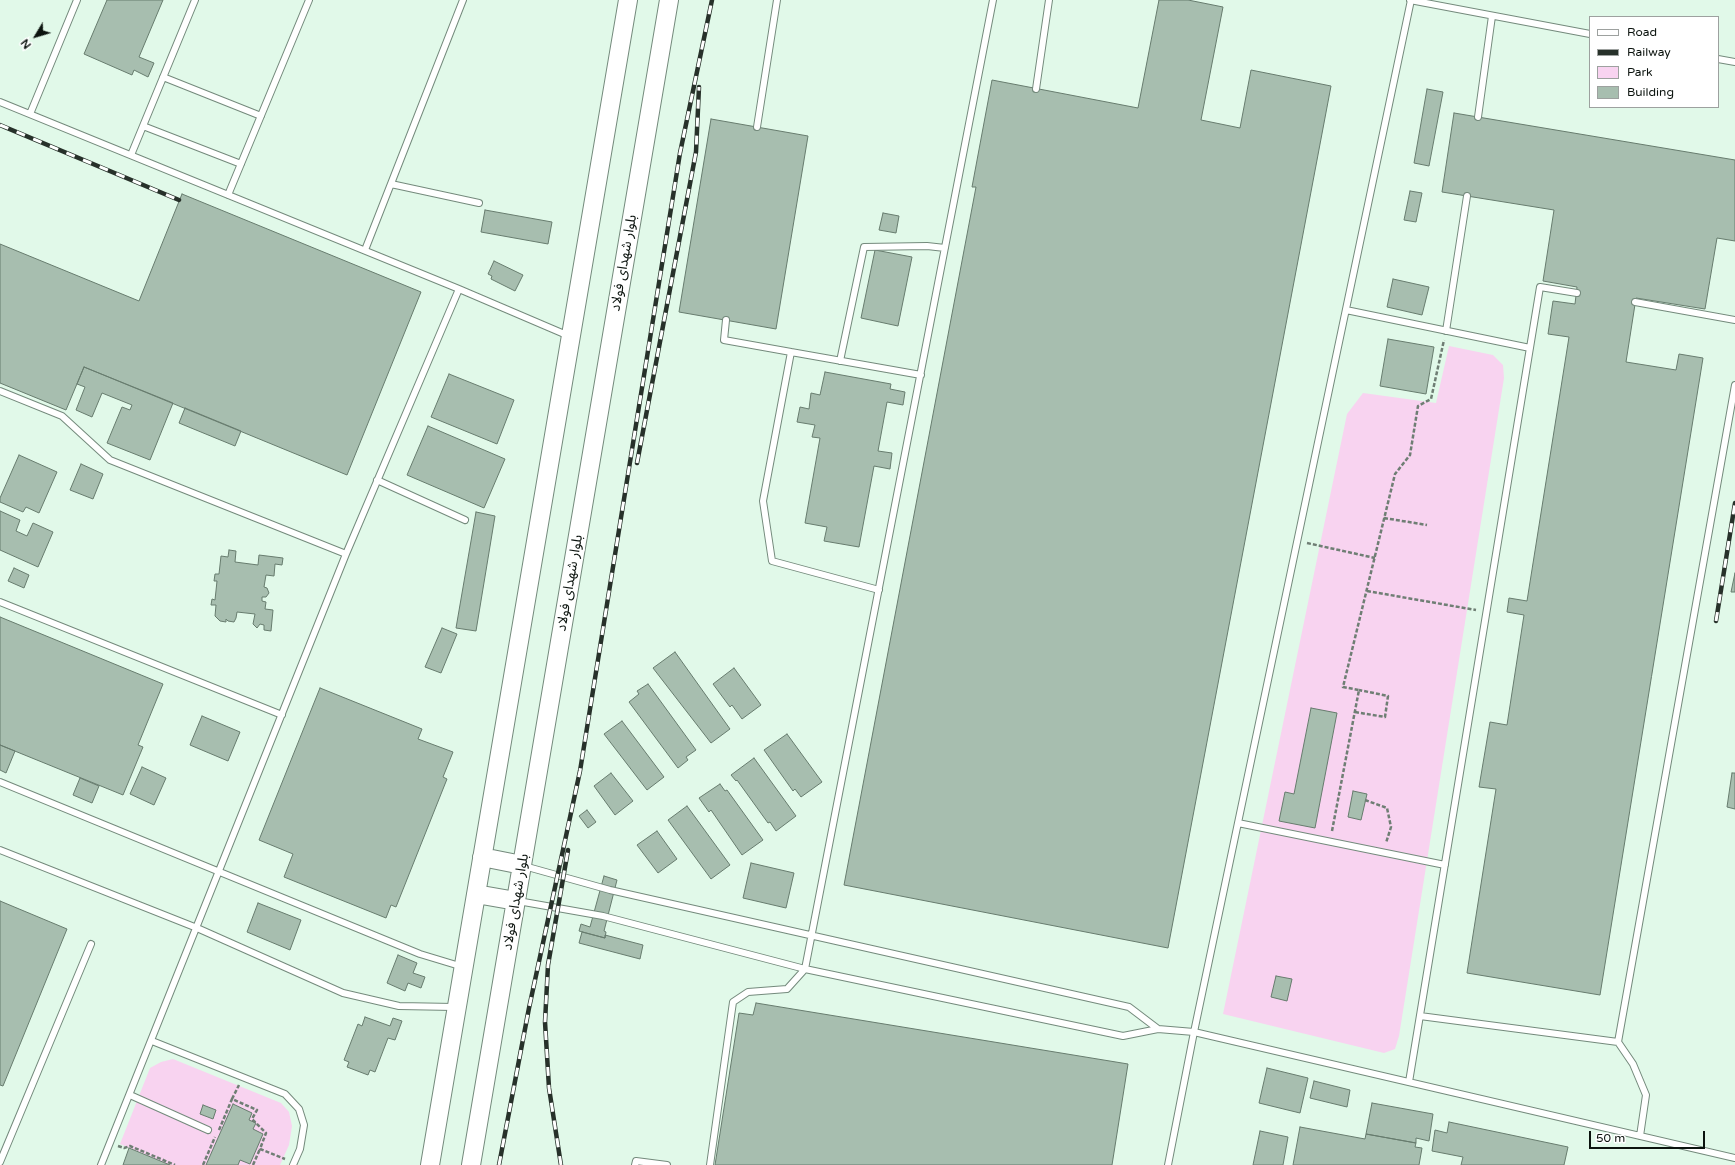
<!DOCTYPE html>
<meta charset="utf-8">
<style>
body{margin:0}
#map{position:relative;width:1735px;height:1165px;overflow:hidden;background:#e1f9e9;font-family:"Varela Round",sans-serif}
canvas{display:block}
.legend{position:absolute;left:1589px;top:16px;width:130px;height:92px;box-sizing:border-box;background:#fff;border:1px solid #9da19f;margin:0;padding:5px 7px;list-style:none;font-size:12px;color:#0b130e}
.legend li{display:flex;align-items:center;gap:8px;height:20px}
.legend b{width:20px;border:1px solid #9da19f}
.north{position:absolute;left:16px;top:16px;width:40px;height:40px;-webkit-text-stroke:3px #fff;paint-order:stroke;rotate:232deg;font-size:11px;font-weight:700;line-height:16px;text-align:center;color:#0b130e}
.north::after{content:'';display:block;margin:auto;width:14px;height:18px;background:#0b130e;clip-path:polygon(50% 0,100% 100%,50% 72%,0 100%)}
.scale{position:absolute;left:1589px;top:1131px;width:116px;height:18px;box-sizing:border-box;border:2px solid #0b130e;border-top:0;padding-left:5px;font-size:12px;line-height:14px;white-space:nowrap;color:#0b130e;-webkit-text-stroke:3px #fff;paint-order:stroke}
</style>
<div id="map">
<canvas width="1735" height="1165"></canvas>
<ul class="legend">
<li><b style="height:5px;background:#fff"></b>Road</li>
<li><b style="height:5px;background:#27312a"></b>Railway</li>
<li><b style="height:11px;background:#f8d3f0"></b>Park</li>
<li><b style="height:11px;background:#a7beaf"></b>Building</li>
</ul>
<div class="north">N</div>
<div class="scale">50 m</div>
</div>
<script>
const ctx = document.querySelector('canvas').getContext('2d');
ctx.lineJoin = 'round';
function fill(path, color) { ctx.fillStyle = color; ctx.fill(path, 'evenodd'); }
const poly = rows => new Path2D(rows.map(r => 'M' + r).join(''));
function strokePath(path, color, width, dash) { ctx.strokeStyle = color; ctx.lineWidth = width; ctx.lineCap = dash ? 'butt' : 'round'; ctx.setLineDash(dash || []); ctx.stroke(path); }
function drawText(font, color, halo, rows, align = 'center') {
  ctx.font = font + ' "Varela Round","Noto Sans Arabic",sans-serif'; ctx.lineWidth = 4; ctx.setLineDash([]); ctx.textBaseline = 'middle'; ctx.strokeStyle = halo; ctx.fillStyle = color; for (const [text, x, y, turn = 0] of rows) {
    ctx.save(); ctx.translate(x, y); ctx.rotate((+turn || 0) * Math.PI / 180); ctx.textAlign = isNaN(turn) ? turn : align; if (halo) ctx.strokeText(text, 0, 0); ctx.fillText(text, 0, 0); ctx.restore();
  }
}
const green = poly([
 [1449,346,1493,355,1503,365,1504,378,1399,1036,1395,1049,1384,1053,1223,1014,1347,414,1363,393,1436,403],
 [173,1059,281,1103,289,1112,292,1126,289,1145,280,1165,170,1165,120,1144,150,1068,161,1062]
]);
const building = poly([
 [107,0,163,0,139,57,154,63,148,77,134,70,132,75,84,54,107,0],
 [1159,0,1188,0,1223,7,1201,120,1240,128,1251,70,1331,86,1168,948,844,885,976,187,972,187,992,80,1138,108,1159,0],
 [1427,89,1443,92,1429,166,1414,163,1427,89],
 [1454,113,1735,160,1735,241,1717,238,1705,309,1636,298,1626,362,1676,370,1679,354,1703,358,1600,995,1467,973,1496,789,1479,787,1490,722,1507,725,1524,615,1507,612,1509,598,1527,601,1569,337,1548,334,1553,301,1575,304,1577,287,1543,281,1554,210,1442,192,1454,113],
 [711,119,808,136,776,329,679,312,711,119],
 [1410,191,1422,193,1416,222,1404,220,1410,191],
 [182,194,421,292,347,475,84,367,66,410,0,383,0,244,139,301,182,194],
 [485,210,552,222,548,244,481,232,485,210],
 [883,213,899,216,896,233,879,230,883,213],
 [875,250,912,257,898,326,861,318,875,250],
 [494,261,523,275,515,291,491,279,492,276,488,274,494,261],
 [1393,279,1429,287,1422,315,1387,307,1393,279],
 [1388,339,1434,347,1426,394,1380,386,1388,339],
 [84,367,173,403,150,460,107,443,122,407,130,410,132,405,102,393,92,417,76,410,85,387,77,384,84,367],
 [825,372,891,384,890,389,905,392,903,405,887,402,878,451,892,453,890,469,874,466,859,547,824,541,827,527,805,523,820,438,812,437,815,425,797,422,800,407,809,409,811,393,820,395,825,372],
 [449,374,514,400,497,444,431,417,449,374],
 [185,408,241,431,235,446,179,423,185,408],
 [428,426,505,459,484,508,407,475,428,426],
 [19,455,57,472,39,513,26,507,23,512,0,502,0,498,19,455],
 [81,464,103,474,93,499,70,490,81,464],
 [0,511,20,520,16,531,27,536,33,523,53,532,38,567,0,550,0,511],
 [476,512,495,516,476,631,456,628,476,512],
 [229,550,236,551,235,562,258,565,259,555,283,558,282,565,275,564,274,576,266,575,264,587,267,588,269,593,266,597,262,597,262,601,266,602,265,609,273,610,271,631,264,630,264,625,260,624,257,628,253,624,255,614,237,612,236,618,234,622,228,621,226,619,226,622,220,621,215,616,216,605,211,605,212,599,215,600,217,581,214,581,215,574,219,574,221,556,228,557,229,550],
 [14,568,29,575,24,588,8,581,14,568],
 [1735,573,1735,592,1731,592,1735,573],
 [0,617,163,684,138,745,143,747,123,795,0,745,0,617],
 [442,628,457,634,441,673,425,667,442,628],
 [675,652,730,729,711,743,653,668,675,652],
 [734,668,761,705,742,719,732,705,730,707,713,684,734,668],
 [648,684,696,750,686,757,688,760,678,768,629,702,639,694,637,691,648,684],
 [320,688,422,729,418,739,453,752,443,777,447,779,396,907,391,905,386,918,284,877,293,854,259,840,320,688],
 [1311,708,1337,713,1315,828,1279,821,1285,792,1294,794,1311,708],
 [202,716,240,732,228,761,190,745,202,716],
 [622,721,664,777,647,790,604,734,622,721],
 [787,734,822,782,801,797,795,789,793,791,764,750,787,734],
 [0,745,15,751,6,773,0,770,0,745],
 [754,758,796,816,776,831,770,822,768,823,737,780,736,781,731,775,754,758],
 [142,767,166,778,154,805,130,794,142,767],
 [611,773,633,801,615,815,594,786,611,773],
 [1732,773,1735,773,1735,809,1727,807,1732,773],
 [80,778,99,786,92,803,73,795,80,778],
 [720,784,725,791,727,790,763,840,742,855,711,810,709,812,699,798,720,784],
 [1353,791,1367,794,1361,820,1348,817,1353,791],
 [687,806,730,865,711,879,668,820,687,806],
 [587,810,596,822,588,828,579,816,587,810],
 [657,831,677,859,658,873,637,845,657,831],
 [751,863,794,873,786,908,743,898,751,863],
 [604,876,617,880,604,931,606,932,605,938,579,931,581,924,590,927,604,876],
 [0,901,67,929,3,1086,0,1085,0,901],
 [258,903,301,920,290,950,247,932,258,903],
 [582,932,605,938,605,935,643,945,640,959,579,943,582,932],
 [398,955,417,963,413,973,425,977,421,988,408,983,405,991,387,983,398,955],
 [1276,976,1292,979,1287,1001,1271,997,1276,976],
 [756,1003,1128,1064,1112,1165,715,1165,739,1013,753,1015,756,1003],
 [365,1017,390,1026,393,1018,402,1021,395,1040,388,1038,375,1072,370,1070,368,1075,347,1067,349,1062,344,1060,358,1024,362,1026,365,1017],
 [1267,1068,1308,1078,1300,1113,1259,1103,1267,1068],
 [1314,1081,1350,1090,1347,1107,1310,1098,1314,1081],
 [1372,1103,1433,1114,1429,1141,1416,1138,1416,1143,1366,1134,1372,1103],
 [233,1104,252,1113,249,1120,256,1123,253,1129,263,1134,250,1164,240,1160,238,1165,206,1165,233,1104],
 [203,1105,216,1110,213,1119,200,1114,203,1105],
 [1449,1122,1568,1147,1564,1165,1461,1165,1463,1157,1432,1151,1435,1130,1447,1133,1449,1122],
 [1300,1127,1365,1139,1366,1134,1416,1143,1415,1147,1422,1148,1419,1165,1293,1165,1300,1127],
 [1260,1131,1288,1137,1283,1165,1253,1165,1260,1131],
 [129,1148,170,1165,123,1165,129,1148]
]);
const path = poly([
 [1384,518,1427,525],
 [1307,543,1375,558],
 [1367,591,1476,610],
 [1355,712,1385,717,1388,696,1359,690],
 [1365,800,1387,808,1391,827,1386,843],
 [1332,831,1359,690,1343,687,1395,474,1410,455,1418,406,1431,399,1444,340],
 [232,1099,239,1085],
 [219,1130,232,1099,257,1110,252,1119,266,1133,260,1149,285,1159],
 [118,1146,124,1148,130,1146,175,1165],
 [203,1165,215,1137],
 [253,1165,260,1149]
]);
const lane = poly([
 [1410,0,1590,34],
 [1718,59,1735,62],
 [163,77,261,116],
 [1036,89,1049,0],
 [0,102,459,289,569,336],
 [30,114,77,0],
 [1478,117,1492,16],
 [143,126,241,164],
 [757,127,777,0],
 [131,155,195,0],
 [391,184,479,203],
 [228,195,309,0],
 [365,250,463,0],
 [1635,302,1735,320],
 [1346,310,1530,348],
 [726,320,724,340,791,352],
 [1446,331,1467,196],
 [840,361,864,247,927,246,945,248],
 [0,391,62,416,110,460,346,554],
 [377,480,465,520],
 [879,590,772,561,763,501,791,352,921,375],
 [0,602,282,715],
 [0,782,420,954,463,967],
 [1238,823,1445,865],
 [0,850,197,928,343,993,399,1006,454,1007],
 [518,901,603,916,805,969,1123,1036,1158,1029,1129,1007,610,890,524,866],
 [1420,1016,1618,1042],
 [1158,1029,1194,1032,1411,0],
 [152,1041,285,1094,299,1109,304,1125,300,1149,293,1165],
 [1409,1082,1540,287,1577,293],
 [130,1095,208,1130],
 [1640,1136,1646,1095,1633,1064,1618,1042,1735,385],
 [0,1162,91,944],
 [101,1165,346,554,459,289],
 [635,1165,636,1161,667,1165],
 [710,1165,733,1002,748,992,787,989,805,969,993,0],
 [1168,1165,1194,1032,1735,1158]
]);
const secondary = poly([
 [482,857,522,865],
 [476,894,516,901],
 [430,1165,628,0],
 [471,1165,669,0]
]);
const rail = poly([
 [0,125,179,200],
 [637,463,696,152,699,87],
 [1716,621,1735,503],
 [499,1165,529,1008,580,771,680,153,712,0],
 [561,1165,549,1088,545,1022,548,965,568,850]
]);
const streetNames = [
 ["بلوار شهدای فولاد",624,263,-80],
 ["بلوار شهدای فولاد",570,583,-80],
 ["بلوار شهدای فولاد",516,902,-80]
];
fill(green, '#f8d3f0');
fill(building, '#a7beaf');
strokePath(building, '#677c6e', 1);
strokePath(lane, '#748a7c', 8);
strokePath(secondary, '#748a7c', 20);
strokePath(path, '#6f7e74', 2.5, [4, 2]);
strokePath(lane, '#fff', 6);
strokePath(secondary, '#fff', 18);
strokePath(rail, '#27312a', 4.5);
strokePath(rail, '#fff', 3, [9]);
drawText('14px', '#0b130e', '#fff', streetNames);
</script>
